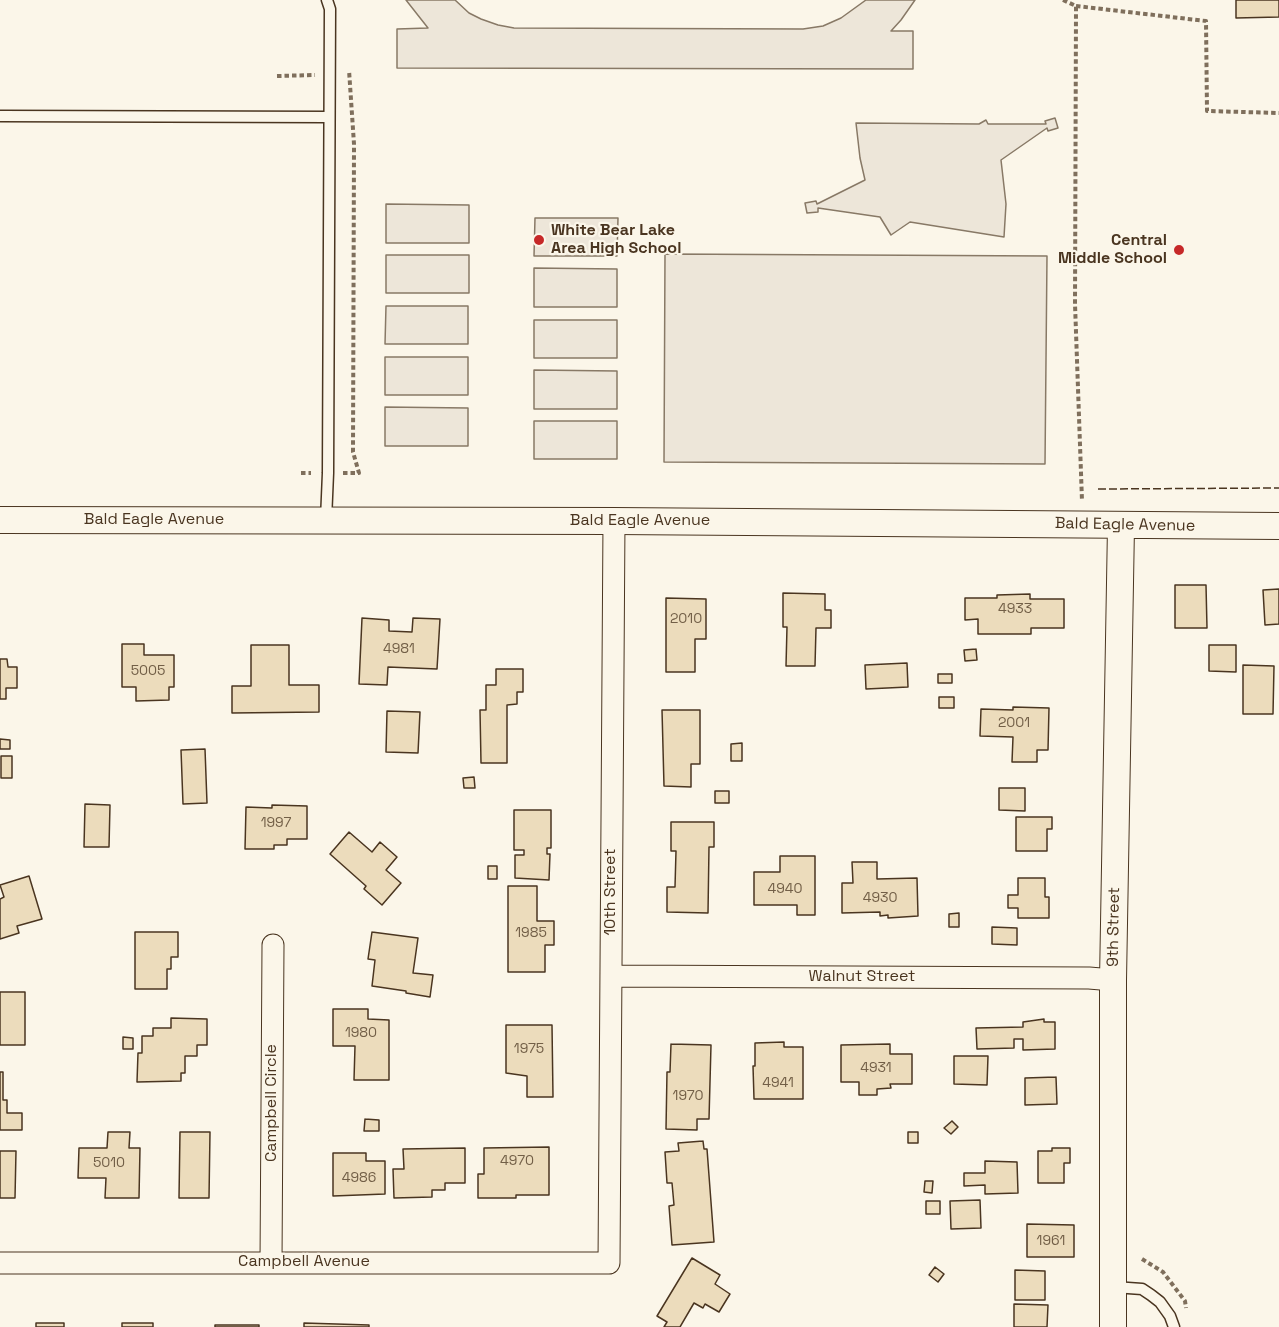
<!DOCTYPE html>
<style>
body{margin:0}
canvas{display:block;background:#fbf6e9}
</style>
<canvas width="1279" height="1327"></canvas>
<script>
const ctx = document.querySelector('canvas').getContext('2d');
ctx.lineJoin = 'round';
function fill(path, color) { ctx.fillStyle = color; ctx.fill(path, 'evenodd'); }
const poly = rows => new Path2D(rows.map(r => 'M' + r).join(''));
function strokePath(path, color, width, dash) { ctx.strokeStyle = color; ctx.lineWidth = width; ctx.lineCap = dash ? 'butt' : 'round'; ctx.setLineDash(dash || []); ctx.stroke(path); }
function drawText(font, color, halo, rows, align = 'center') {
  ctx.font = font + ' "Space Grotesk",sans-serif'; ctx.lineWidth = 4.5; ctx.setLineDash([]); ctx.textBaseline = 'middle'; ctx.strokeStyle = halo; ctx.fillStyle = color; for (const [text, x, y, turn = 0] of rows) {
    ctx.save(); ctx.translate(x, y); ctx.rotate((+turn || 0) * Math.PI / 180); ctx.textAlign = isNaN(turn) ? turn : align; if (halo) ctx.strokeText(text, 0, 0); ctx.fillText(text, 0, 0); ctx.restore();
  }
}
const green = poly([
 [406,0,455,0,469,13,481,19,498,25,514,28,803,29,823,26,841,18,866,0,915,0,901,20,891,31,913,31,913,69,397,68,397,29,428,28,406,0],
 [1055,118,1058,128,1048,131,1047,128,1001,160,1006,204,1004,237,910,222,891,235,880,217,818,208,818,212,807,213,805,203,816,201,817,204,865,180,860,158,856,123,979,124,986,120,988,124,1046,124,1045,121,1055,118],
 [386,204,469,205,469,243,386,243,386,204],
 [535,218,618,218,617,256,534,256,535,218],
 [665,254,1047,256,1045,464,664,462,665,254],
 [386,255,469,255,469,293,386,293,386,255],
 [534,268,617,269,617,307,534,307,534,268],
 [386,306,468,306,468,344,385,344,386,306],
 [534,320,617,320,617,358,534,358,534,320],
 [385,357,468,357,468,395,385,395,385,357],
 [534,370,617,371,617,409,534,409,534,370],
 [385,407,468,408,468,446,385,446,385,407],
 [534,421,617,421,617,459,534,459,534,421]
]);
const building = poly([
 [1236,0,1279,0,1279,17,1236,18,1236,0],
 [1175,585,1206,585,1207,628,1175,628,1175,585],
 [1279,589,1279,624,1265,625,1263,590,1279,589],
 [783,593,825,594,825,610,831,610,831,628,816,628,815,666,786,666,787,627,783,627,783,593],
 [1030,594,1030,599,1064,599,1064,628,1031,628,1031,634,978,634,978,619,965,620,965,598,997,598,997,595,1030,594],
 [666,598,706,599,706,639,695,639,695,672,666,672,666,598],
 [362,618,389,620,389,631,412,632,413,618,440,619,437,669,388,667,387,685,359,684,362,618],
 [122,644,144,644,144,655,174,655,174,687,169,687,169,700,136,701,136,687,122,687,122,644],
 [251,645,289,645,289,685,319,685,319,712,232,713,232,686,251,686,251,645],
 [1209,645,1236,645,1236,672,1209,671,1209,645],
 [976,649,977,660,965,661,964,650,976,649],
 [0,659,7,659,8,667,17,667,17,688,6,688,6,699,0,699,0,659],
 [907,663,908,687,866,689,865,665,907,663],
 [1243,665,1274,666,1273,714,1243,714,1243,665],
 [496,669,523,669,523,692,517,692,517,704,507,705,507,763,481,763,480,710,486,710,486,685,496,685,496,669],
 [938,674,952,674,952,683,938,683,938,674],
 [939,697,954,697,954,708,939,708,939,697],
 [1013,707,1049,708,1048,750,1037,750,1037,762,1012,762,1013,737,980,736,981,709,1013,710,1013,707],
 [662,710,700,710,700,764,691,764,691,787,664,786,662,710],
 [387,711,420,712,418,753,386,752,387,711],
 [0,739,10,740,10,749,0,749,0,739],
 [742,743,742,761,731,761,731,744,742,743],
 [205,749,207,803,183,804,181,750,205,749],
 [1,756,12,756,12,778,1,778,1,756],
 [474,777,475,788,464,788,463,778,474,777],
 [999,788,1025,788,1025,811,999,810,999,788],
 [715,791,729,791,729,803,715,803,715,791],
 [85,804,110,805,109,847,84,847,85,804],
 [272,805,307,806,307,839,287,839,287,845,274,845,274,849,245,849,246,807,272,808,272,805],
 [514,810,551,810,551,848,547,848,547,854,550,854,549,880,515,878,515,855,524,855,524,850,514,850,514,810],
 [1016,817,1052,817,1052,829,1047,829,1047,851,1016,851,1016,817],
 [671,822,714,822,714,847,709,847,708,913,667,912,667,887,675,887,676,851,671,851,671,822],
 [349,832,372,852,380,842,397,857,386,870,401,883,382,905,364,889,366,886,330,854,349,832],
 [780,856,815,856,815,915,797,915,797,905,754,905,754,872,780,872,780,856],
 [852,862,877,862,877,879,917,878,918,916,888,918,888,915,880,916,880,912,842,913,842,883,853,883,852,862],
 [488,866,497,866,497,879,488,879,488,866],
 [29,876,42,919,17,926,19,933,0,939,0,899,4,897,0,885,29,876],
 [1018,878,1045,878,1045,897,1049,897,1049,918,1018,918,1018,908,1008,908,1008,895,1018,895,1018,878],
 [508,886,537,886,537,921,554,921,554,945,545,945,545,972,508,972,508,886],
 [959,913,959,927,949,927,949,914,959,913],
 [992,927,1017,928,1017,945,992,944,992,927],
 [135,932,178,932,178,957,171,957,171,969,167,969,167,989,135,989,135,932],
 [372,932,418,938,413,973,433,975,430,997,406,993,406,991,372,986,375,960,368,959,372,932],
 [0,992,25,992,25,1045,0,1045,0,992],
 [333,1009,368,1009,368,1019,389,1020,389,1080,354,1080,355,1046,333,1046,333,1009],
 [171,1018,207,1019,207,1045,197,1045,197,1056,185,1056,185,1073,181,1073,181,1081,137,1082,138,1053,142,1053,142,1036,153,1036,153,1028,171,1028,171,1018],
 [1044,1019,1044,1022,1055,1022,1055,1049,1023,1050,1023,1039,1014,1039,1014,1048,977,1049,976,1028,1023,1027,1023,1022,1044,1019],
 [506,1025,552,1025,553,1097,527,1097,527,1076,506,1073,506,1025],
 [123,1037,133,1038,133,1049,123,1049,123,1037],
 [784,1042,784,1047,803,1047,803,1099,754,1099,753,1066,755,1066,755,1043,784,1042],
 [671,1044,711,1045,709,1119,697,1119,697,1130,666,1129,667,1072,670,1072,671,1044],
 [890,1044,890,1054,912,1054,912,1084,890,1084,891,1088,877,1089,877,1095,859,1095,859,1082,841,1082,841,1045,890,1044],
 [954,1056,988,1056,987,1085,954,1084,954,1056],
 [0,1072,3,1072,3,1100,7,1100,7,1113,22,1113,22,1130,0,1130,0,1072],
 [1056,1077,1057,1104,1025,1105,1025,1078,1056,1077],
 [365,1119,379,1120,379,1131,364,1131,365,1119],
 [952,1121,958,1127,951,1134,944,1128,952,1121],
 [108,1132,130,1132,129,1148,140,1148,139,1198,105,1198,106,1178,78,1178,79,1148,107,1148,108,1132],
 [180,1132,210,1132,209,1198,179,1198,180,1132],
 [908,1132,918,1132,918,1143,908,1143,908,1132],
 [703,1141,704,1149,707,1149,714,1242,672,1245,669,1206,674,1205,672,1183,667,1183,665,1152,679,1151,678,1143,703,1141],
 [549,1147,549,1195,516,1195,516,1198,478,1198,478,1174,484,1174,484,1148,549,1147],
 [465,1148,465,1183,445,1183,445,1190,432,1190,432,1197,394,1198,393,1169,404,1169,403,1149,465,1148],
 [1052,1148,1070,1148,1070,1163,1064,1163,1064,1183,1038,1183,1038,1151,1052,1151,1052,1148],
 [0,1151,16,1151,15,1198,0,1198,0,1151],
 [333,1153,366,1153,366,1161,385,1161,385,1194,333,1196,333,1153],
 [985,1161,1017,1162,1018,1193,985,1194,985,1185,964,1186,964,1173,985,1173,985,1161],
 [925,1181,933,1181,932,1193,924,1192,925,1181],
 [980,1200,981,1228,951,1229,950,1201,980,1200],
 [926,1201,940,1201,940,1214,926,1214,926,1201],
 [1027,1224,1074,1225,1074,1257,1027,1257,1027,1224],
 [692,1258,720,1275,715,1284,730,1294,719,1312,705,1304,703,1308,694,1303,680,1327,664,1327,667,1322,657,1316,692,1258],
 [935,1267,944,1274,938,1282,929,1275,935,1267],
 [1015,1270,1045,1271,1045,1300,1015,1300,1015,1270],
 [1014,1304,1048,1305,1047,1327,1014,1327,1014,1304],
 [36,1323,64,1323,64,1327,36,1327,36,1323],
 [122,1323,153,1323,153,1327,122,1327,122,1323],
 [304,1323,369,1325,369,1327,304,1327,304,1323],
 [215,1325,259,1325,259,1327,215,1327,215,1325]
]);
const path = poly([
 [1063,0,1076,6,1075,304,1082,501],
 [1076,6,1206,21,1207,111,1279,113],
 [277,76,315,75],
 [301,473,311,473],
 [343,473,359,473,353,452,354,144,349,70],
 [1142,1259,1163,1272,1185,1301,1186,1308]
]);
const service = poly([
 [0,116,329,117],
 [326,520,328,473,330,9,327,0],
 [1114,1287,1142,1289,1151,1295,1160,1302,1170,1316,1174,1327]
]);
const minor = poly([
 [611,976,1089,978,1113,980],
 [271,1262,273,945],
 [0,1263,609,1263,614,521]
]);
const tertiary = poly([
 [0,520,614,521,1279,526],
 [1113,1327,1113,980,1121,526]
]);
const fence = poly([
 [1098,489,1279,488]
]);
const markers = [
 [539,240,6,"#c62828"],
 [1179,250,6,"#c62828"]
];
const numberNames = [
 ["4933",1015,609],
 ["2010",686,619],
 ["4981",399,649],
 ["5005",148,671],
 ["2001",1014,723],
 ["1997",276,823],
 ["4940",785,889],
 ["4930",880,898],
 ["1985",531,933],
 ["1980",361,1033],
 ["1975",529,1049],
 ["4931",876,1068],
 ["4941",778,1083],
 ["1970",688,1096],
 ["4970",517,1161],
 ["5010",109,1163],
 ["4986",359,1178],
 ["1961",1051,1241]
];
const poiNames = [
 ["White Bear Lake",551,231],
 ["Area High School",551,249],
 ["Central",1167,241,"right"],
 ["Middle School",1167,259,"right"]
];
const streetNames = [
 ["Bald Eagle Avenue",154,520],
 ["Bald Eagle Avenue",640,521],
 ["Bald Eagle Avenue",1125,525,1],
 ["10th Street",611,892,-90],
 ["9th Street",1114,927,-89],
 ["Walnut Street",862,977],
 ["Campbell Circle",272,1103,-90],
 ["Campbell Avenue",304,1262]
];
fill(green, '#ede6d9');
strokePath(green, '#887966', 1.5);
fill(building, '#ecdcbc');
strokePath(building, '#4a3520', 1.5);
strokePath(service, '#4a3520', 13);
strokePath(minor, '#4a3520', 23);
strokePath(tertiary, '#4a3520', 28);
strokePath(path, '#7f6f5c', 4, [4.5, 3]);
strokePath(service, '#fbf6e9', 10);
strokePath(minor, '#fbf6e9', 21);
strokePath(tertiary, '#fbf6e9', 26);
strokePath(fence, '#4a3520', 1.5, [8, 3]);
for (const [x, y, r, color] of markers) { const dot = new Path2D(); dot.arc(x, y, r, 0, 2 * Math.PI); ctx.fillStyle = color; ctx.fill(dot); strokePath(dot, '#fbf6e9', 2); }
drawText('14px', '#725f47', null, numberNames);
drawText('bold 16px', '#4a3520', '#fbf6e9', poiNames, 'left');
drawText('16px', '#4a3520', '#fbf6e9', streetNames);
</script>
